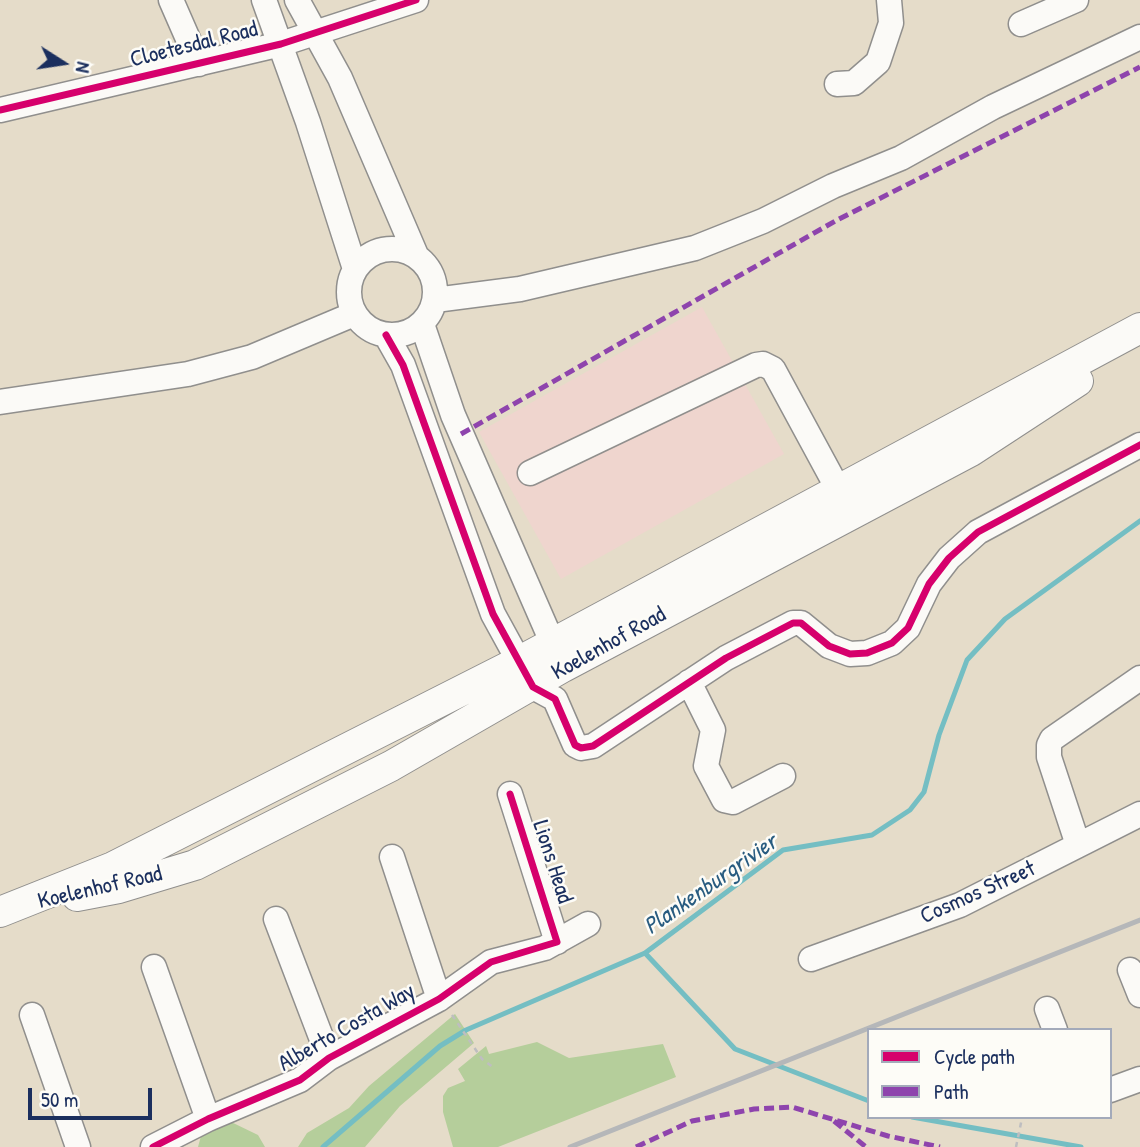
<!DOCTYPE html>
<style>
body{margin:0}
#map{position:relative;width:1140px;height:1147px;overflow:hidden;background:#e5dcc9;font-family:"Patrick Hand",sans-serif}
canvas{display:block}
.legend{position:absolute;left:867px;top:1028px;width:245px;height:91px;box-sizing:border-box;background:#fdfcf7;border:2px solid #a3aaba;margin:0;padding:9px 12px;list-style:none;font-size:21px;color:#1b2f5e}
.legend li{display:flex;align-items:center;gap:14px;height:35px}
.legend b{width:35px;border:2px solid #a3aaba}
.north{position:absolute;left:28px;top:28px;width:70px;height:70px;-webkit-text-stroke:5px #fdfcf7;paint-order:stroke;rotate:102deg;font-size:19px;font-weight:700;line-height:28px;text-align:center;color:#1b2f5e}
.north::after{content:'';display:block;margin:auto;width:24px;height:32px;background:#1b2f5e;clip-path:polygon(50% 0,100% 100%,50% 72%,0 100%)}
.scale{position:absolute;left:28px;top:1088px;width:124px;height:32px;box-sizing:border-box;border:4px solid #1b2f5e;border-top:0;padding-left:9px;font-size:21px;line-height:24px;white-space:nowrap;color:#1b2f5e;-webkit-text-stroke:5px #fdfcf7;paint-order:stroke}
</style>
<div id="map">
<canvas width="1140" height="1147"></canvas>
<ul class="legend">
<li><b style="height:9px;background:#d6006c"></b>Cycle path</li>
<li><b style="height:9px;background:#8e44ad"></b>Path</li>
</ul>
<div class="north">N</div>
<div class="scale">50 m</div>
</div>
<script>
const ctx = document.querySelector('canvas').getContext('2d');
ctx.lineJoin = 'round';
function fill(path, color) { ctx.fillStyle = color; ctx.fill(path, 'evenodd'); }
const poly = rows => new Path2D(rows.map(r => 'M' + r).join(''));
function strokePath(path, color, width, dash) { ctx.strokeStyle = color; ctx.lineWidth = width; ctx.lineCap = dash ? 'butt' : 'round'; ctx.setLineDash(dash || []); ctx.stroke(path); }
function drawText(font, color, halo, rows, align = 'center') {
  ctx.font = font + ' "Patrick Hand",sans-serif'; ctx.lineWidth = 5; ctx.setLineDash([]); ctx.textBaseline = 'middle'; ctx.strokeStyle = halo; ctx.fillStyle = color; for (const [text, x, y, turn = 0] of rows) {
    ctx.save(); ctx.translate(x, y); ctx.rotate((+turn || 0) * Math.PI / 180); ctx.textAlign = isNaN(turn) ? turn : align; if (halo) ctx.strokeText(text, 0, 0); ctx.fillText(text, 0, 0); ctx.restore();
  }
}
const built = poly([
 [702,307,784,454,561,579,479,432]
]);
const green = poly([
 [455,1014,474,1043,400,1106,365,1147,298,1147,307,1133,349,1108,369,1086],
 [537,1042,569,1058,663,1044,676,1077,498,1147,453,1147,443,1112,443,1096,448,1088,465,1081,458,1069,486,1046,489,1054],
 [227,1120,258,1135,265,1147,198,1147,201,1136]
]);
const stream = poly([
 [645,953,735,1049,869,1101],
 [912,1117,1081,1147],
 [323,1147,440,1046,466,1030,645,953,783,850,872,835,910,810,924,792,939,735,967,660,1005,619,1140,521]
]);
const path = poly([
 [452,1015,482,1059,494,1068],
 [1016,1147,1022,1118]
]);
const minor = poly([
 [171,0,199,64],
 [264,0,308,122,355,269],
 [297,0,340,78,416,255],
 [1021,24,1076,0],
 [837,84,854,83,878,62,891,23,889,0],
 [0,110,281,44,416,0],
 '349 292a43 43 0 1 1 86 0a43 43 0 1 1-86 0Z',
 [435,300,520,289,695,248,763,221,833,186,901,158,993,107,1140,37],
 [422,324,453,415,559,658],
 [386,335,403,365,493,614,533,687,555,699,575,745,581,748,593,746,726,658,793,623,801,623,829,646,850,654,867,653,892,643,908,628,929,584,949,558,978,532,1140,445],
 [0,402,188,374,252,357,354,314],
 [530,473,756,365,763,364,773,369,838,489],
 [689,682,713,730,706,766,724,800,733,802,783,776],
 [510,794,557,942],
 [1078,845,1049,757,1049,745,1052,739,1140,678],
 [392,857,439,999],
 [276,919,329,1058],
 [811,959,960,905,1140,814],
 [154,967,208,1119],
 [1130,970,1140,995],
 [1047,1009,1055,1030],
 [32,1015,78,1147],
 [1110,1090,1140,1079],
 [153,1147,208,1119,300,1080,329,1058,439,999,491,962,545,948,588,924]
]);
const major = poly([
 [77,896,119,888,195,865,391,766,563,667,971,451,1078,381],
 [0,912,113,867,518,662,1140,328]
]);
const rail = poly([
 [570,1147,1140,920]
]);
const quiet = poly([
 [461,434,837,220,1140,67],
 [1022,1118,1022,1117],
 [834,1121,866,1147],
 [636,1147,692,1121,754,1109,792,1107,888,1136,940,1147]
]);
const cycleway = poly([
 [0,110,281,44,416,0],
 [386,335,403,365,493,614,533,687,555,699,575,745,581,748,593,746,726,658,793,623,801,623,829,646,850,654,867,653,892,643,908,628,929,584,949,558,978,532,1140,445],
 [153,1147,208,1119,300,1080,329,1058,439,999,491,962,557,942,510,794]
]);
const streetNames = [
 ["Cloetesdal Road",194,45,-14],
 ["Koelenhof Road",609,644,-29],
 ["Lions Head",552,862,72],
 ["Koelenhof Road",100,888,-13],
 ["Cosmos Street",978,893,-24],
 ["Alberto Costa Way",347,1028,-30]
];
const waterNames = [
 ["Plankenburgrivier",711,885,-35]
];
fill(built, '#efd5ce');
fill(green, '#b5ce9b');
strokePath(stream, '#74bec3', 5);
strokePath(minor, '#908f8d', 27);
strokePath(major, '#908f8d', 32);
strokePath(path, '#bebec0', 2.5, [5, 5]);
strokePath(minor, '#fbfaf7', 24);
strokePath(major, '#fbfaf7', 30);
strokePath(rail, '#b5b7b9', 5);
strokePath(quiet, '#8e44ad', 5, [10, 5]);
strokePath(cycleway, '#d6006c', 7);
drawText('23px', '#1b2f5e', '#fdfcf7', streetNames);
drawText('italic 24px', '#295c80', '#fdfcf7', waterNames);
</script>
